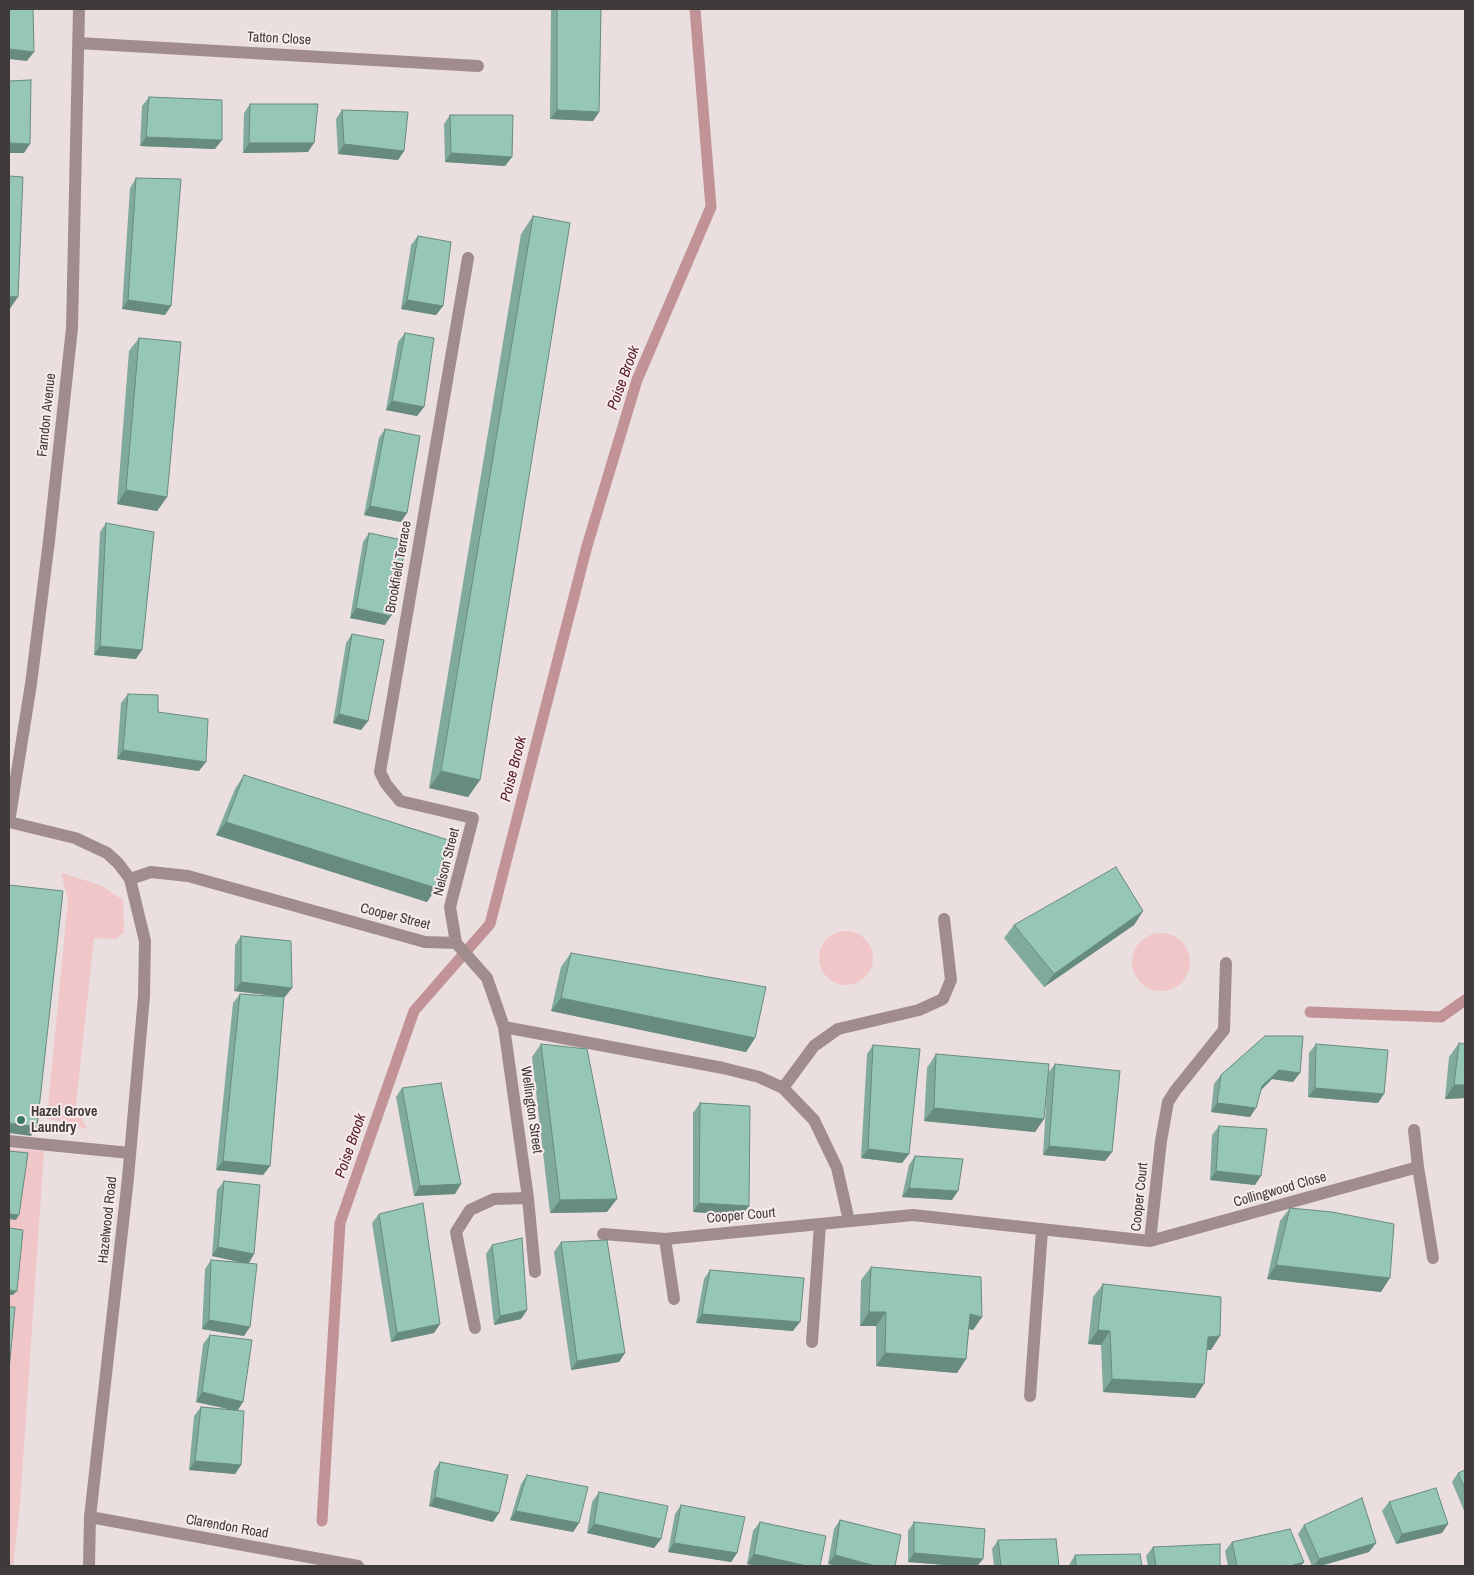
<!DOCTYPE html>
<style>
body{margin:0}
#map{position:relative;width:1474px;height:1575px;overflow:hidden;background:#eadede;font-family:"Archivo Narrow",sans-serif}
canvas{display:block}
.frame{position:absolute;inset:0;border:10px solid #3f3b3b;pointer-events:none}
</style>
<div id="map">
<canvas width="1474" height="1575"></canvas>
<div class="frame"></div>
</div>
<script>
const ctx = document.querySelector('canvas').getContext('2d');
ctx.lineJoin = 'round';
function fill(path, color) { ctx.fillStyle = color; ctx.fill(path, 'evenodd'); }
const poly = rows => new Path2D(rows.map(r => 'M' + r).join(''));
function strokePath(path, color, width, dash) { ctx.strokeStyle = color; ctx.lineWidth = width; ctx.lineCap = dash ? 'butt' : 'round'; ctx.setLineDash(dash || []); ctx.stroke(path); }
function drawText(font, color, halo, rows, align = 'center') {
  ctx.font = font + ' "Archivo Narrow",sans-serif'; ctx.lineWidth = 4; ctx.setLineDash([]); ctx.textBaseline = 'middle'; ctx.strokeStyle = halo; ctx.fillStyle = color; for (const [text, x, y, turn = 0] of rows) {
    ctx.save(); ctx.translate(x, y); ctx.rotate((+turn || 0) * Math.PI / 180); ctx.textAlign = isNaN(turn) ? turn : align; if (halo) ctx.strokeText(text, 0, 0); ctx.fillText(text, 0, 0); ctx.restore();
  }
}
const green = poly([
 [61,873,100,885,123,900,124,932,116,939,94,938,76,1104,87,1129,47,1118,68,900],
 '819 958a27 27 0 1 1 54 0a27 27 0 1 1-54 0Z',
 '1132 962a29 29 0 1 1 58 0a29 29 0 1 1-58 0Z',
 [9,1149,44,1151,20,1504,13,1566,9,1566]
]);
const stream = poly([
 [1310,1012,1441,1017,1465,1000],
 [322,1521,340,1223,414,1011,490,924,587,546,637,380,711,207,695,9]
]);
const minor = poly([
 [78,43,478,66],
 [9,822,75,838,107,853,118,863,130,879,145,941,144,996,128,1178,90,1517,89,1566],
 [9,822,31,684,49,541,72,328,79,9],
 [130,879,151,872,188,876,425,942,456,943,487,978,504,1027,528,1198,535,1272],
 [456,943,450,907,473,818,400,801,386,784,380,772,468,258],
 [504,1027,723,1068,759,1077,783,1088,814,1120,837,1168,849,1221],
 [783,1088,814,1046,838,1029,919,1010,943,999,951,980,944,919],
 [1414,1130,1418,1167],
 [9,1141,130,1153],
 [603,1234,665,1239],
 [1150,1241,1161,1141,1168,1102,1175,1091,1224,1030,1226,963],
 [674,1299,665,1239,913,1215,1150,1241,1418,1167,1433,1258],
 [475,1328,456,1232,470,1210,494,1199,528,1198],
 [812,1342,820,1224],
 [1030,1396,1042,1230],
 [90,1517,358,1566]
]);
const wall = poly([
 [551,9,601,9,599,112,593,121,550,119],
 [149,97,215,149,140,146,142,106],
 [250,104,308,152,243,153,244,113],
 [342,110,404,151,398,160,338,154,336,119],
 [450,115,512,157,505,166,445,162,444,124],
 [136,178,165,315,122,309,130,188],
 [533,216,480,780,468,797,429,788,521,234],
 [418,236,443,306,436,315,401,309,411,245],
 [405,333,424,407,417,416,386,410,398,342],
 [139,338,167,497,157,511,117,504,129,351],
 [385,429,401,522,364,515,379,438],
 [106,523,136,659,94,655,100,532],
 [369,533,385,625,350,618,363,542],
 [352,634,368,721,361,730,333,723,346,643],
 [128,694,158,712,199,771,117,759,121,703],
 [244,775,436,888,427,902,216,835,235,789],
 [1143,911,1134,925,1044,987,1004,938,1014,925],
 [241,936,285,997,284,997,270,1166,263,1175,216,1170,233,1003,240,994,276,996,234,991,235,945],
 [571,953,755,1038,746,1052,551,1011,561,967],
 [1265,1036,1293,1082,1272,1079,1261,1090,1250,1117,1211,1112,1214,1084,1221,1075],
 [1459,1043,1465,1098,1445,1099,1449,1057],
 [541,1044,607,1212,550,1213,532,1057],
 [1316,1044,1378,1103,1308,1097,1309,1053],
 [873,1045,902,1163,861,1158,867,1054],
 [936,1054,1044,1119,1035,1132,924,1121,927,1068],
 [1055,1064,1112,1152,1105,1161,1043,1155,1048,1073],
 [402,1088,455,1194,414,1196,396,1097],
 [700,1103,749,1206,742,1215,693,1212,693,1113],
 [1219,1126,1255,1185,1210,1180,1212,1135],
 [915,1156,952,1200,902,1197,909,1165],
 [224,1181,254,1254,249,1263,244,1336,202,1329,205,1269,211,1260,242,1262,212,1256,217,1190],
 [1290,1208,1381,1292,1267,1279,1280,1221],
 [379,1214,440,1324,434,1333,391,1342,372,1223],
 [561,1242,625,1353,619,1362,571,1370,554,1252],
 [492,1245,527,1310,521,1319,494,1325,486,1254],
 [871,1267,982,1317,973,1330,969,1329,966,1359,957,1373,876,1366,876,1326,860,1326,861,1280],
 [710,1270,793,1331,696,1323,704,1279],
 [1103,1284,1211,1350,1207,1350,1195,1398,1103,1392,1101,1345,1088,1344,1093,1297],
 [210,1335,243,1402,238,1410,241,1465,235,1474,189,1470,194,1416,201,1407,230,1409,196,1402,203,1344],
 [440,1462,493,1522,429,1506,434,1471],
 [1465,1470,1465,1513,1452,1482,1458,1473],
 [527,1475,579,1523,573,1532,510,1520,521,1484],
 [599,1492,661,1539,654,1548,587,1533,592,1502],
 [1389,1502,1442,1533,1396,1544,1382,1511],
 [681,1505,737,1553,731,1562,668,1552,675,1514],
 [840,1520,901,1535,828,1564,834,1529],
 [760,1522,820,1566,759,1566,747,1564,753,1531],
 [914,1522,983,1559,977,1566,958,1566,908,1562,908,1531],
 [1304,1525,1376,1543,1369,1552,1320,1566,1312,1566,1298,1534],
 [998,1540,1059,1566,994,1566,992,1549],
 [1232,1542,1301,1566,1228,1566,1225,1551],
 [1153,1547,1220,1566,1148,1566,1146,1556],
 [1075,1555,1142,1566,1069,1566,1069,1565]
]);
const shadedWall = poly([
 [9,49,34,52,27,61,9,59],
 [557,110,599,112,593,121,550,119],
 [146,137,222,140,215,149,140,146],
 [9,143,30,144,24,153,9,153],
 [249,143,314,143,308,152,243,153],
 [344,144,404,151,398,160,338,154],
 [451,153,512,157,505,166,445,162],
 [9,296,18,297,9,310],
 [128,300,171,306,165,315,122,309],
 [407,300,443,306,436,315,401,309],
 [392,401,424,407,417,416,386,410],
 [126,490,167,497,157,511,117,504],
 [370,506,407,513,401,522,364,515],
 [356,608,391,616,385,625,350,618],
 [100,646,142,650,136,659,94,655],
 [339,714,368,721,361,730,333,723],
 [123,750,206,762,199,771,117,759],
 [441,771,480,780,468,797,429,788],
 [226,822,436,888,427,902,216,835],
 [1143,911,1134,925,1044,987,1054,974],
 [241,982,292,988,285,997,234,991],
 [561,998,755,1038,746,1052,551,1011],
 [1279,1070,1300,1073,1293,1082,1272,1079,1255,1096,1262,1086],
 [1454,1085,1465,1085,1465,1098,1445,1099],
 [1315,1088,1384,1094,1378,1103,1308,1097],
 [1217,1103,1256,1108,1250,1117,1211,1112],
 [934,1108,1044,1119,1035,1132,924,1121],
 [9,1123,37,1127,31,1136,9,1133],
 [1049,1146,1112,1152,1105,1161,1043,1155],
 [868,1149,909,1154,902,1163,861,1158],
 [223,1161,270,1166,263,1175,216,1170],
 [1216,1171,1261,1176,1255,1185,1210,1180],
 [461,1184,455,1194,414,1196,420,1186],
 [909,1188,958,1191,952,1200,902,1197],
 [617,1199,607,1212,550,1213,560,1200],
 [699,1203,749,1206,742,1215,693,1212],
 [9,1214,19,1215,16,1220,9,1219],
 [218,1247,254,1254,248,1264,212,1256],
 [1276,1265,1390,1278,1381,1292,1267,1279],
 [9,1290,17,1291,13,1295,9,1295],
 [527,1310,521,1319,494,1325,500,1316],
 [869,1312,886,1312,876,1326,860,1326],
 [702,1314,800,1322,793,1331,696,1323],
 [970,1314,982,1317,973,1330,961,1327],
 [209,1320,250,1327,244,1336,202,1329],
 [440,1324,434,1333,391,1342,397,1333],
 [1098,1330,1110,1331,1101,1345,1088,1344],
 [1220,1336,1211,1350,1199,1350,1208,1337],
 [625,1353,619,1362,571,1370,577,1361],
 [885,1353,966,1359,957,1373,876,1366],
 [1112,1379,1204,1384,1195,1398,1103,1392],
 [202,1392,243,1402,237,1411,196,1402],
 [195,1461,241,1465,235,1474,189,1470],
 [435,1497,499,1513,493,1522,429,1506],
 [516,1511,579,1523,573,1532,510,1520],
 [594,1524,661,1539,654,1548,587,1533],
 [1448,1524,1442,1533,1396,1544,1402,1534],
 [674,1543,737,1553,731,1562,668,1552],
 [1376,1543,1369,1552,1320,1566,1314,1566,1319,1559],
 [914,1553,983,1559,977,1566,958,1566,908,1562],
 [754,1554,807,1566,759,1566,747,1564],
 [835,1555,876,1566,836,1566,828,1564],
 [1304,1562,1301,1566,1290,1566]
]);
const building = poly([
 [9,9,33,9,34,52,9,49,9,9],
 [557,9,601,9,599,112,557,110,557,9],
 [31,80,30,144,9,143,9,81,31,80],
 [149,97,222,100,222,140,146,137,149,97],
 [250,104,318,104,314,143,249,143,250,104],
 [342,110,408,112,404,151,344,144,342,110],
 [450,115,513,115,512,157,451,153,450,115],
 [9,176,23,177,18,297,9,296,9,176],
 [136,178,181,179,171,306,128,300,136,178],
 [533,216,570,223,480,780,441,771,533,216],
 [418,236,451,242,443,306,407,300,418,236],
 [405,333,434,338,424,407,392,401,405,333],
 [139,338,181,342,167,497,126,490,139,338],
 [385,429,420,436,407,513,370,506,385,429],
 [106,523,154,532,142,650,100,646,106,523],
 [369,533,407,541,391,616,356,608,369,533],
 [352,634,384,640,368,721,339,714,352,634],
 [128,694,158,695,158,712,208,719,206,762,123,750,128,694],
 [244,775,448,840,436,888,226,822,244,775],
 [1116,867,1143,911,1054,974,1014,925,1116,867],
 [9,885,63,891,37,1127,9,1123,9,885],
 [241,936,291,941,292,988,241,982,241,936],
 [571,953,766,987,755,1038,561,998,571,953],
 [240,994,284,997,270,1166,223,1161,240,994],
 [1265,1036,1303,1036,1300,1073,1279,1070,1262,1086,1256,1108,1217,1103,1221,1075,1265,1036],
 [1459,1043,1465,1044,1465,1085,1454,1085,1459,1043],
 [541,1044,587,1049,617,1199,560,1200,541,1044],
 [1316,1044,1388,1050,1384,1094,1315,1088,1316,1044],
 [873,1045,920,1049,909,1154,868,1149,873,1045],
 [936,1054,1049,1064,1044,1119,934,1108,936,1054],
 [1055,1064,1120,1071,1112,1152,1049,1146,1055,1064],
 [441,1083,461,1184,420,1186,402,1088,441,1083],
 [700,1103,750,1106,749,1206,699,1203,700,1103],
 [1219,1126,1267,1129,1261,1176,1216,1171,1219,1126],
 [9,1151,28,1153,19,1215,9,1214,9,1151],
 [915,1156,963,1159,958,1191,909,1188,915,1156],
 [224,1181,260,1185,254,1254,218,1247,224,1181],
 [423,1203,440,1324,397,1333,379,1214,423,1203],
 [1290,1208,1332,1212,1394,1224,1390,1278,1276,1265,1290,1208],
 [9,1228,23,1230,17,1291,9,1290,9,1228],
 [522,1238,527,1310,500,1316,492,1245,522,1238],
 [607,1240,625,1353,577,1361,561,1242,607,1240],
 [211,1260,257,1264,250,1327,209,1320,211,1260],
 [871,1267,981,1277,982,1317,970,1314,966,1359,885,1353,886,1312,869,1312,871,1267],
 [710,1270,804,1278,800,1322,702,1314,710,1270],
 [1103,1284,1221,1297,1220,1336,1208,1337,1204,1384,1112,1379,1110,1331,1098,1330,1103,1284],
 [9,1307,15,1307,9,1370,9,1307],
 [210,1335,252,1340,243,1402,202,1392,210,1335],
 [201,1407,244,1411,241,1465,195,1461,201,1407],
 [440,1462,508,1475,499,1513,435,1497,440,1462],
 [1465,1470,1465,1489,1458,1473,1465,1470],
 [527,1475,588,1487,579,1523,516,1511,527,1475],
 [1436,1488,1448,1524,1402,1534,1389,1502,1436,1488],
 [599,1492,668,1506,661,1539,594,1524,599,1492],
 [1362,1498,1376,1543,1319,1559,1304,1525,1362,1498],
 [681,1505,745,1517,737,1553,674,1543,681,1505],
 [840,1520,901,1535,895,1566,876,1566,835,1555,840,1520],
 [760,1522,826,1536,820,1566,807,1566,754,1554,760,1522],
 [914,1522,985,1529,983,1559,914,1553,914,1522],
 [1290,1529,1304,1562,1290,1566,1237,1566,1232,1542,1290,1529],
 [1056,1539,1059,1566,1001,1566,998,1540,1056,1539],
 [1220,1544,1220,1566,1156,1566,1153,1547,1220,1544],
 [1140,1554,1142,1566,1076,1566,1075,1555,1140,1554]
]);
const markers = [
 [21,1120,5,"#397967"]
];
const streetNames = [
 ["Tatton Close",279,39,3],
 ["Farndon Avenue",47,415,-84],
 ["Brookfield Terrace",399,567,-80],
 ["Nelson Street",447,862,-76],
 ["Cooper Street",395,917,14],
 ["Wellington Street",531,1110,82],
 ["Collingwood Close",1280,1190,-16],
 ["Cooper Court",1140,1197,-84],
 ["Cooper Court",741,1216,-5],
 ["Hazelwood Road",108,1220,-84],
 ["Clarendon Road",227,1527,10]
];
const poiNames = [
 ["Hazel Grove",31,1112],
 ["Laundry",31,1128]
];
const waterNames = [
 ["Poise Brook",624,378,-70],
 ["Poise Brook",514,769,-76],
 ["Poise Brook",351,1146,-71]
];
fill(green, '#f0c6c9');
strokePath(stream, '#c19396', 11);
strokePath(minor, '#a18c8d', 12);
fill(wall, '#80aa9d');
fill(shadedWall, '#688b7f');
fill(building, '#95c6b6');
strokePath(building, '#688b7f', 1);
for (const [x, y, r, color] of markers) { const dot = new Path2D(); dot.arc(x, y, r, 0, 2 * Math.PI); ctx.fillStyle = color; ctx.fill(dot); strokePath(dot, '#f7ebeb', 2); }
drawText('14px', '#3f3b3b', '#f7ebeb', streetNames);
drawText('bold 14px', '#3f3b3b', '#f7ebeb', poiNames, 'left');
drawText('italic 15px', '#5a2028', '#f7ebeb', waterNames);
</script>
